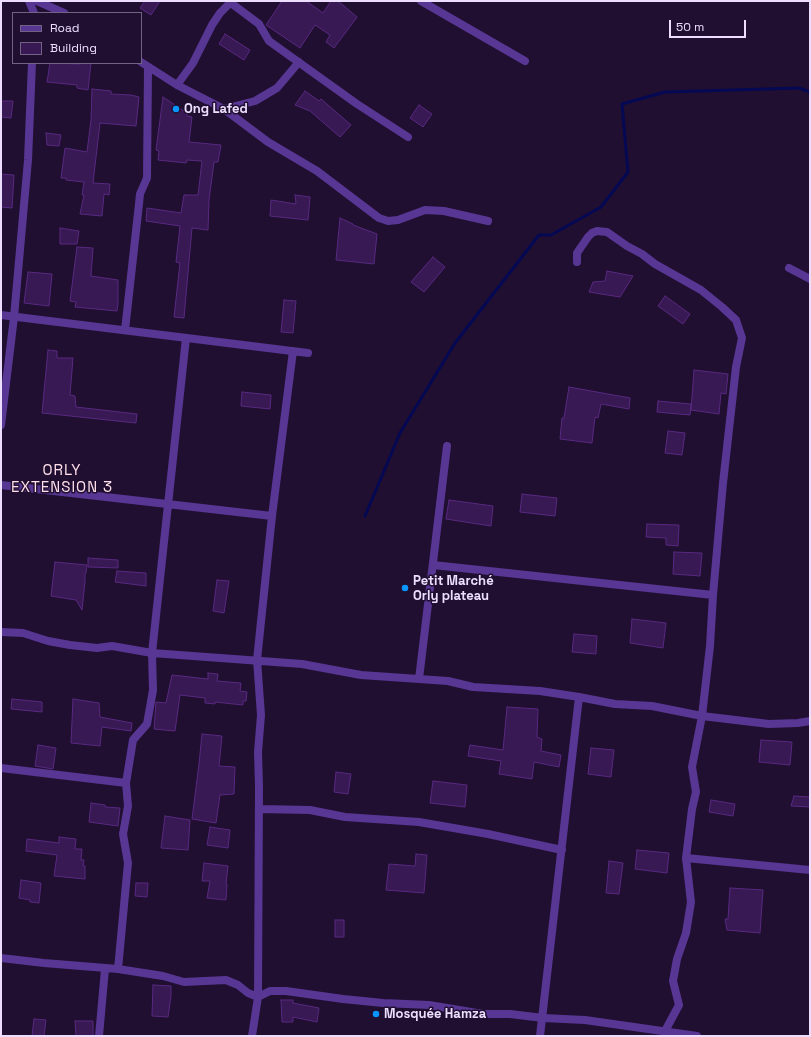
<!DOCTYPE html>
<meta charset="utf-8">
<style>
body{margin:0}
#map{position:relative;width:811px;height:1037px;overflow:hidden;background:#200f30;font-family:"Space Grotesk",sans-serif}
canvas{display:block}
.frame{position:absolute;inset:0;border:2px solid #eddeff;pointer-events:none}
.legend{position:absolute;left:12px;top:12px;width:130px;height:52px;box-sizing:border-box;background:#200f30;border:1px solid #726283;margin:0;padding:5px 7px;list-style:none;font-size:12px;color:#eddeff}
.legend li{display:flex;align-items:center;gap:8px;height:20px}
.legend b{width:20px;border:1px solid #726283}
.scale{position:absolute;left:669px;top:20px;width:77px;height:18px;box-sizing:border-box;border:2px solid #eddeff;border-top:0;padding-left:5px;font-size:12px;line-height:14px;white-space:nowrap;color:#eddeff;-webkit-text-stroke:3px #200f30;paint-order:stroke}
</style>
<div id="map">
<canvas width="811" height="1037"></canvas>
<div class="frame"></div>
<ul class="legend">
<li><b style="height:5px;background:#583694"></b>Road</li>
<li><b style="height:11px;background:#381953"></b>Building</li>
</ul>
<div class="scale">50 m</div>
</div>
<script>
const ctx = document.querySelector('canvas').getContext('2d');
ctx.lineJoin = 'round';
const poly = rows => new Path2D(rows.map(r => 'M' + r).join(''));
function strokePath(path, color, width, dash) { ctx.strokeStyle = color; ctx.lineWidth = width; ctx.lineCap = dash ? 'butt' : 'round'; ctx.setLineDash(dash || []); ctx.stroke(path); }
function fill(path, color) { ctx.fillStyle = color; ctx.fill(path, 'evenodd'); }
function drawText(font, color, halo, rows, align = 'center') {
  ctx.font = font + ' "Space Grotesk",sans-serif'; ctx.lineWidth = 3; ctx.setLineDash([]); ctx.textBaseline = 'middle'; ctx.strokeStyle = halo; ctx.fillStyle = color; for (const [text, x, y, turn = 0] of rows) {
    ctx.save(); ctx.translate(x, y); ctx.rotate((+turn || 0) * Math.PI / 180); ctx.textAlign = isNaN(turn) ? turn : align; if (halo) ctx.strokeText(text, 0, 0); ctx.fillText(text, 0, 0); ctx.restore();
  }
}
const stream = poly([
 [365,516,400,433,455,343,539,235,551,235,601,207,628,172,622,104,665,92,799,88,810,92]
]);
const building = poly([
 [145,1,160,1,151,15,140,8,145,1],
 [282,1,306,1,323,13,331,1,338,1,357,17,334,48,326,42,330,35,315,25,300,48,266,25,282,1],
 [225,34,250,50,244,60,219,44,225,34],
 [50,63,80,64,80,63,91,63,88,90,77,88,77,85,47,82,50,63],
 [92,89,111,91,111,94,131,95,139,97,136,126,100,123,93,183,110,184,109,195,104,194,102,216,80,214,84,195,82,195,84,182,66,180,66,178,61,178,65,148,87,152,91,120,92,89],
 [305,91,319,101,321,99,351,125,340,137,310,111,295,105,305,91],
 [163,97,187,113,187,116,192,117,189,142,221,145,218,162,214,162,209,200,208,230,192,228,184,318,174,317,180,263,176,262,180,226,146,221,147,208,181,213,184,195,198,195,202,161,187,160,186,163,158,160,159,151,156,150,163,97],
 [1,101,13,101,11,118,1,117,1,101],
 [419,105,432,114,423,127,410,118,419,105],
 [46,133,61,135,59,146,47,145,46,133],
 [1,174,14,175,12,208,1,207,1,174],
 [295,195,310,197,308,220,270,216,271,200,296,204,295,195],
 [340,218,353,224,353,225,377,234,374,264,336,260,340,218],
 [60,228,79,231,77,244,60,244,60,228],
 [77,247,93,248,91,276,118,280,118,304,117,311,75,307,76,302,70,301,77,247],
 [433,257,445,267,424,292,411,282,433,257],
 [607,271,633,276,620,297,589,292,593,282,605,281,607,271],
 [28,272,52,274,49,306,24,303,28,272],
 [665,296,690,314,683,324,658,306,665,296],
 [284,300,296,301,293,333,281,332,284,300],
 [48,350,57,351,57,358,73,358,70,395,75,396,76,407,137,414,136,423,42,413,48,350],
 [694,370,728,374,726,394,721,393,719,414,691,410,694,370],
 [569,387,630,398,629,409,601,404,598,418,595,417,592,443,560,439,562,418,564,418,569,387],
 [242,392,271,395,270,409,241,406,242,392],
 [658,401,691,404,690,415,657,412,658,401],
 [668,431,685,433,682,455,665,453,668,431],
 [522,494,557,498,555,516,520,512,522,494],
 [449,500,493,506,491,526,446,519,449,500],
 [647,524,679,525,678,546,666,545,666,538,646,537,647,524],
 [674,552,702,553,700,576,673,574,674,552],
 [88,558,118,560,118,568,88,567,88,558],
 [55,562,87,565,86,573,85,574,85,582,82,610,76,600,51,596,55,562],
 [117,571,146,573,146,586,115,582,117,571],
 [217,580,229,581,224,613,213,611,217,580],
 [632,619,666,623,663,648,630,643,632,619],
 [574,634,597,636,596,654,572,652,574,634],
 [208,673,218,674,217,681,241,683,240,691,247,692,246,701,243,701,243,705,215,702,215,704,205,703,205,698,180,695,175,731,154,729,156,702,166,703,172,675,208,679,208,673],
 [12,699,42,702,42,712,11,709,12,699],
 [73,699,99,703,100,717,132,723,131,731,102,727,100,746,71,743,73,699],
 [507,707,538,709,537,737,542,739,541,751,561,755,559,767,534,762,532,779,499,774,501,761,468,756,470,745,503,750,507,707],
 [202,734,222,736,219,766,235,767,234,794,220,795,216,823,192,819,199,764,202,734],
 [761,740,792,742,790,765,759,762,761,740],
 [38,745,56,748,53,769,35,766,38,745],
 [591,748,614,750,611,777,588,774,591,748],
 [336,772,351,774,348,794,334,792,336,772],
 [433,781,467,785,465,807,430,803,433,781],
 [794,796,810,797,810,807,791,806,794,796],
 [711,800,735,804,733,816,709,812,711,800],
 [91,803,105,805,105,807,120,808,118,826,89,822,91,803],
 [165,816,190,820,188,850,161,848,165,816],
 [210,827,230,830,228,848,207,845,210,827],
 [59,837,76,839,75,849,82,849,81,860,84,860,83,866,85,866,85,879,54,876,57,855,26,851,27,839,59,843,59,837],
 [637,850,669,853,667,873,635,869,637,850],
 [416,854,427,855,424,893,386,890,389,864,415,866,416,854],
 [609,861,623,863,619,894,606,893,609,861],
 [204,863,228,866,226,884,227,884,226,900,207,898,210,881,202,881,204,863],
 [21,880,41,883,39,903,30,902,30,900,19,898,21,880],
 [136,883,148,883,147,897,135,896,136,883],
 [730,888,763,890,760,933,727,930,725,919,728,919,730,888],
 [335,920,344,920,344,937,335,937,335,920],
 [153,985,171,986,171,996,168,1017,152,1016,153,985],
 [281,1000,293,1000,293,1003,319,1008,317,1022,293,1017,293,1022,282,1022,281,1000],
 [34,1019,46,1020,44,1036,32,1036,34,1019],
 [75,1021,93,1021,93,1036,76,1036,75,1021]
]);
const street = poly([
 [29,1,34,13],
 [37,1,64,13],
 [421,1,525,61],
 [231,3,259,24,269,41,357,104,408,137],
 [141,62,177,85,224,109,268,142,317,171,379,218,388,221,398,220,425,210,444,211,488,221],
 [177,85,193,63,212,25,220,13,232,1],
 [224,109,255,101,277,88,299,62],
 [577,262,577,253,588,237,592,233,597,231,607,232,627,246,642,254,655,264,701,290,722,307,736,320,742,338,736,367,723,483,713,595,710,646,702,716,692,767,696,792,692,809,686,858,691,902,686,933,677,959,673,981,679,1005,665,1031,664,1036],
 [789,268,810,279],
 [1,315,308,353],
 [125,330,139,204,140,194,147,178,148,67],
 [1,425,14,317,28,160,32,63],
 [1,485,272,516],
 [433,565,713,595],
 [1,632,23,633,48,641,70,645,97,648,112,646,152,653,302,664,361,675,448,681,473,687,540,691,579,697,615,704,652,706,702,716,769,724,798,723,810,721],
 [419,679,447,446],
 [1,768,126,783],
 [259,809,310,810,345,817,419,822,488,834,562,850],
 [686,858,810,870],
 [1,958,44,963,118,969,163,976,184,982,226,980,238,985,248,993,258,997,270,991,286,991,343,999,383,1003,429,1005,483,1014,510,1014,543,1018,585,1020,697,1036],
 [118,969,128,863,123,834,128,806,126,783,133,740,147,724,153,690,152,653,186,338],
 [99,1036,105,969],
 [252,1036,258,997,259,787,258,752,261,715,257,660,272,516,293,351],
 [540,1036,579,697]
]);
const markers = [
 [176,109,4,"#0a96ff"],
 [405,588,4,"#0a96ff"],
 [376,1014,4,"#0a96ff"]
];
const poiNames = [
 ["Ong Lafed",184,109],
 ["Petit Marché",413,581],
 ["Orly plateau",413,596],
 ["Mosquée Hamza",384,1014]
];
const quarterNames = [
 ["ORLY",62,471],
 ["EXTENSION 3",62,488]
];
strokePath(stream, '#050853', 3);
fill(building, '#381953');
strokePath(building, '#582981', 1);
strokePath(street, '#583694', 8);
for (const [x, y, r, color] of markers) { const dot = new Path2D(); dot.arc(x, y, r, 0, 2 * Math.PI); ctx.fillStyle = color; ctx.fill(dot); strokePath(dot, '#200f30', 1.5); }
drawText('bold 13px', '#eddeff', '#200f30', poiNames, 'left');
ctx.letterSpacing = '1px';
drawText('15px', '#ffe0ea', '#200f30', quarterNames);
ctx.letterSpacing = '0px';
</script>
